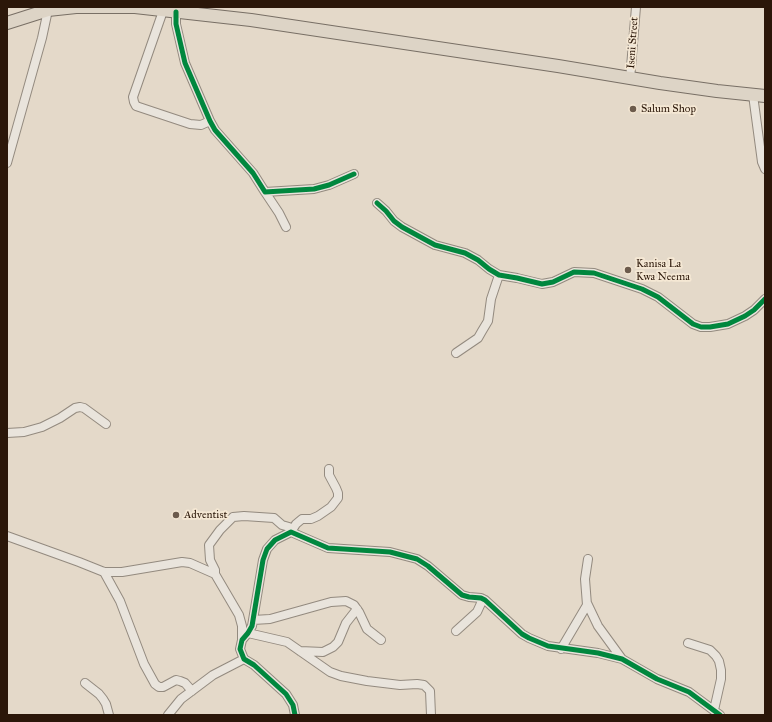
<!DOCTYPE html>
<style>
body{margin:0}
#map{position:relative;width:772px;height:722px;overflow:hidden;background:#e4d9c9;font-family:"IM FELL Great Primer",serif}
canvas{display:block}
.frame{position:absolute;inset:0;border:8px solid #2b1709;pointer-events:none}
</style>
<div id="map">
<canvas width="772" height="722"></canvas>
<div class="frame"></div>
</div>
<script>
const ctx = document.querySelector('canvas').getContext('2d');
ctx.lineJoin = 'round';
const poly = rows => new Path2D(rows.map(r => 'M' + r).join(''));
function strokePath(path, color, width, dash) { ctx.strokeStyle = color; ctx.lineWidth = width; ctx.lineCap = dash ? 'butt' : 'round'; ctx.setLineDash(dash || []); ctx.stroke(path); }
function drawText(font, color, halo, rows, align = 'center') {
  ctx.font = font + ' "IM FELL Great Primer",serif'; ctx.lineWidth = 3.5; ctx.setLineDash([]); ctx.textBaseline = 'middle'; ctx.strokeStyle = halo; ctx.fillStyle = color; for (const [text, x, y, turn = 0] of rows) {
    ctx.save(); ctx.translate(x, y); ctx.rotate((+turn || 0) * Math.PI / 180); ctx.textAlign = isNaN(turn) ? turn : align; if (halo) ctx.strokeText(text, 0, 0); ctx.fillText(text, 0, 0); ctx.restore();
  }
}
const minor = poly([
 [163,11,133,97,134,102,136,106,190,124,201,125,210,121],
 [176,12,176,24,185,63,210,121,215,130,253,173,265,192,314,189,329,185,354,174],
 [630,79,636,7],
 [753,95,762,162,765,169],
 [7,163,42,38,48,10],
 [265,192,279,213,286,227],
 [377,203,386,211,394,221,402,227,435,245,465,253,478,260,489,269,499,275,517,278,542,284,553,282,574,272,594,273,642,289,658,297,693,324,701,327,710,327,728,324,745,316,754,310,765,299],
 [456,353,478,338,482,331,488,321,491,299,499,275],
 [7,433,24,432,42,427,60,418,75,408,80,407,84,408,106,424],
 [7,536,79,562,104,572,122,572,182,562,190,563,215,574,215,570,210,560,209,545,220,530,233,517,244,516,274,518,282,525,289,527,291,532,296,524,302,519,311,519,318,516,331,507,338,498,338,493,336,488,329,475,329,469],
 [104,572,120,601,144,664,155,684,159,687,163,687,176,680,180,681,185,683,192,691],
 [215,574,239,615,242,626,242,640],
 [587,603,598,626,622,659],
 [253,620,270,619,331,602,346,601,354,605,359,612,367,629,381,640],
 [456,631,477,612,483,599],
 [248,633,287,642,330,672,341,676,367,681,400,685,417,684,424,685,430,691,431,715],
 [688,643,710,650,716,656,719,661,721,670,721,679,714,710],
 [561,649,587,605,585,579,588,559],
 [300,651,323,652,333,647,338,642,346,623,357,609],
 [85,683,99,694,103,699,106,704,109,715],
 [168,715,181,699,213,675,244,659],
 [295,715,293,705,286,694,254,665,244,659,240,649,242,640,248,633,252,626,263,560,267,549,275,540,291,532,328,548,390,552,417,559,428,566,462,595,469,597,481,598,485,600,522,634,529,638,548,646,598,653,622,659,657,679,689,692,720,715]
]);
const highway = poly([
 [7,23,48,10,76,7,135,7,251,20,558,66,660,83,717,91,765,96]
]);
const cycleway = poly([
 [176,12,176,24,185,63,210,121,215,130,253,173,265,192,314,189,329,185,354,174],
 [377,203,386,211,394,221,402,227,435,245,465,253,478,260,489,269,499,275,517,278,542,284,553,282,574,272,594,273,642,289,658,297,693,324,701,327,710,327,728,324,745,316,754,310,765,299],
 [295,715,293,705,286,694,254,665,244,659,240,649,242,640,248,633,252,626,263,560,267,549,275,540,291,532,328,548,390,552,417,559,428,566,462,595,469,597,481,598,485,600,522,634,529,638,548,646,598,653,622,659,657,679,689,692,720,715]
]);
const markers = [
 [633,109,4,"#6c5b4c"],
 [628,270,4,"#6c5b4c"],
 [176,515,4,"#6c5b4c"]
];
const streetNames = [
 ["Iseni Street",633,43,-86]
];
const poiNames = [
 ["Salum Shop",641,109],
 ["Kanisa La",636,264],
 ["Kwa Neema",636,277],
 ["Adventist",184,515]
];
strokePath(minor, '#938a7f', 10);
strokePath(highway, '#786f65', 14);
strokePath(minor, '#e9e4dc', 8);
strokePath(highway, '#ddd4c6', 12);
strokePath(cycleway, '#00873e', 5);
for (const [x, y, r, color] of markers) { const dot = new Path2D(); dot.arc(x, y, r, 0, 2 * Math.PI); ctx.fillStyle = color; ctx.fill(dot); strokePath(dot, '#f5e8d4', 1.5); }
drawText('11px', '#2b1709', '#f5e8d4', streetNames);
drawText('11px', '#2b1709', '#f5e8d4', poiNames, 'left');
</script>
